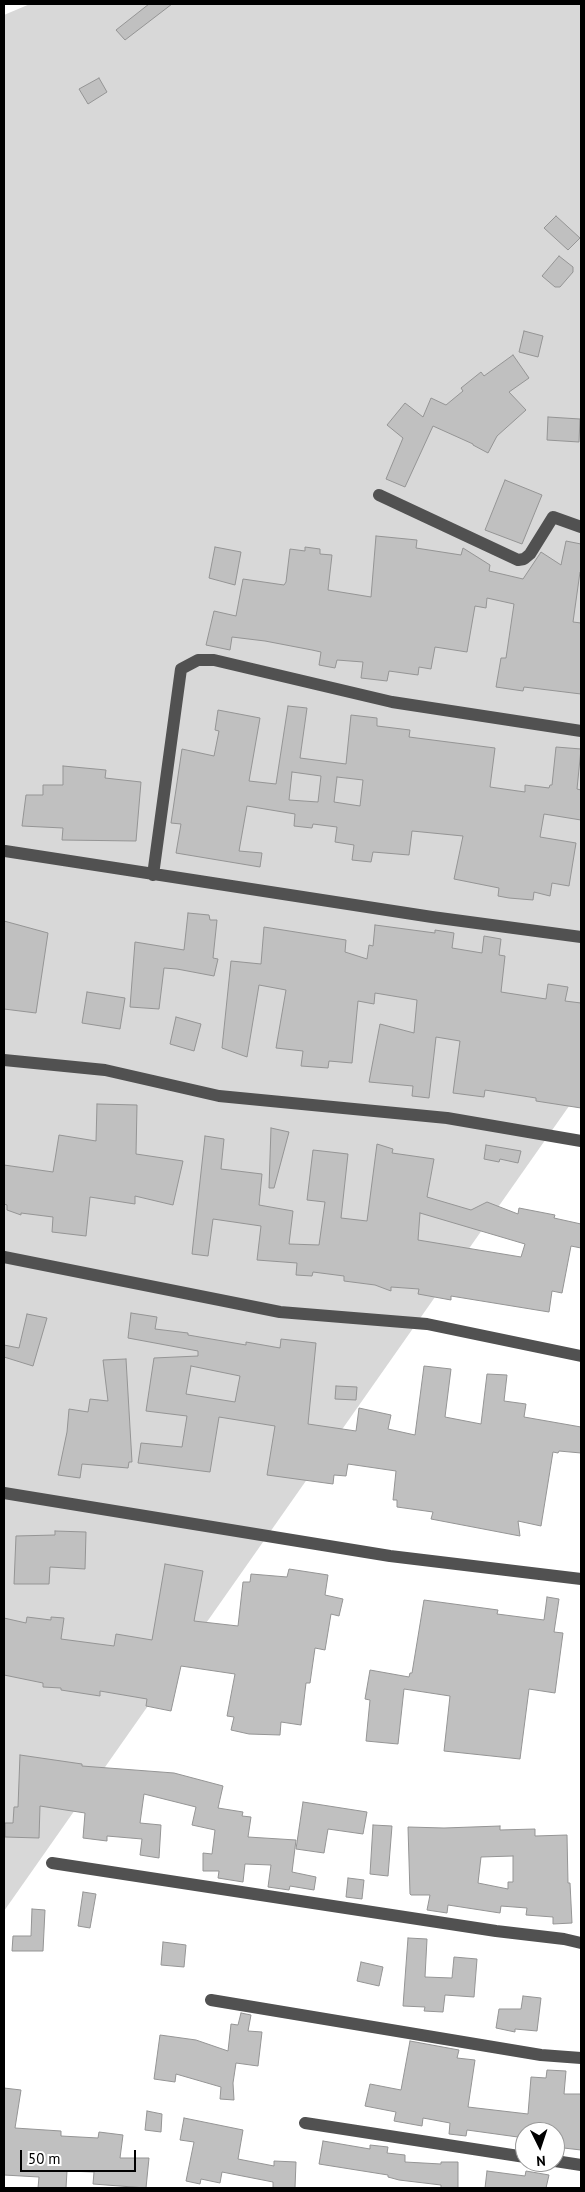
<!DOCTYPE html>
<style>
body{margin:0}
#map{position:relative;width:585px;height:2192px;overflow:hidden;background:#fff;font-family:"PT Sans",sans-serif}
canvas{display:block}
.frame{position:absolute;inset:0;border:5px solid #000;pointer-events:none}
.north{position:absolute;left:515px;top:2122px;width:50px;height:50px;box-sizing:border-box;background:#fff;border:1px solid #999;border-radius:50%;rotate:176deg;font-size:14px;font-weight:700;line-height:20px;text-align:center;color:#000}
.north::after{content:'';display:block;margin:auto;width:18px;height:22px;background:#000;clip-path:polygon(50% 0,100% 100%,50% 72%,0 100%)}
.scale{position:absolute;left:20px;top:2150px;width:116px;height:22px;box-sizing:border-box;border:2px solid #000;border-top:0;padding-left:6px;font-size:15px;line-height:18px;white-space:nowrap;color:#000;-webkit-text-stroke:4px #fff;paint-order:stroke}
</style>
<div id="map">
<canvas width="585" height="2192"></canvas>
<div class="frame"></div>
<div class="north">N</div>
<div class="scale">50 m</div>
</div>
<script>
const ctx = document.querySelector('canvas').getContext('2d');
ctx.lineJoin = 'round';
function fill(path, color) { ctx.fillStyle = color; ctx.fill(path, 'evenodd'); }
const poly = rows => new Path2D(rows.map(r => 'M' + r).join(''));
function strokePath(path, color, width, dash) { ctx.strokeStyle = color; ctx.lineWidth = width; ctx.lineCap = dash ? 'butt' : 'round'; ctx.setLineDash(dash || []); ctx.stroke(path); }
const green = poly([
 [30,4,581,4,581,1089,4,1911,4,15]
]);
const building = poly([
 [149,4,172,4,125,40,116,30,149,4],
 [99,78,107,92,88,104,79,89,99,78],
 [556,216,580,238,568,250,544,228,556,216],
 [559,256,573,267,573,272,560,287,555,287,542,276,559,256],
 [524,331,543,336,538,357,519,352,524,331],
 [513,355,529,378,509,392,526,410,497,436,488,453,473,445,473,444,433,426,405,487,386,479,403,438,387,425,405,403,423,417,431,398,446,405,463,391,461,388,481,372,484,376,513,355],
 [548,417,580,419,579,442,547,440,548,417],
 [505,480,542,495,522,544,485,530,505,480],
 [376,536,417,540,416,548,461,555,463,548,490,565,489,571,523,579,541,552,561,565,566,541,581,544,581,573,580,572,573,622,581,623,581,694,524,687,523,691,496,687,501,658,506,658,514,604,487,598,486,608,475,606,467,652,435,647,431,669,419,667,418,675,389,671,387,681,361,678,363,662,337,660,335,668,319,665,321,652,312,650,265,641,232,637,230,650,206,645,214,611,236,616,243,579,284,585,286,582,290,549,305,551,305,547,320,549,320,554,332,555,328,590,371,597,376,536],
 [215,547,241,552,235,585,209,578,215,547],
 [288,706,307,708,300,758,346,764,351,715,377,718,377,726,410,730,409,737,495,748,490,787,525,792,525,785,549,788,550,785,552,785,556,747,581,749,577,789,581,790,581,820,544,814,540,837,576,843,569,886,552,883,550,896,534,892,533,900,509,898,498,896,499,888,454,879,463,836,412,831,409,855,373,852,371,862,352,860,354,845,335,842,337,827,313,824,312,828,294,826,295,814,247,806,239,851,262,853,260,867,176,853,181,824,171,823,182,749,214,756,219,731,215,730,218,710,260,718,249,781,276,784,288,706],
 [292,772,321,776,318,802,289,800,292,772],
 [337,777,363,780,360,806,334,802,337,777],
 [63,766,106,770,105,778,141,782,136,841,62,840,63,828,22,826,26,795,43,795,43,785,63,785,63,766],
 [188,913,209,915,210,920,217,920,213,958,218,959,214,976,177,969,164,968,159,1009,130,1007,135,942,184,950,188,913],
 [4,921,48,933,36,1013,4,1009,4,921],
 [375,925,435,933,435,930,454,933,452,948,482,953,484,936,501,939,499,955,505,956,501,992,546,999,548,984,568,987,565,1001,581,1003,581,1108,536,1101,536,1098,485,1090,484,1097,453,1093,460,1041,436,1037,429,1098,412,1096,413,1086,369,1082,380,1024,414,1033,417,1000,375,993,374,1004,358,1001,352,1063,329,1061,328,1068,301,1066,303,1051,276,1048,286,990,259,985,247,1057,222,1048,231,961,261,964,264,927,346,940,345,952,367,959,369,945,373,946,375,925],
 [87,992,125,998,120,1029,82,1023,87,992],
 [176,1017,201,1024,194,1051,170,1044,176,1017],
 [97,1104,137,1105,136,1154,183,1161,173,1205,135,1196,135,1204,90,1197,86,1236,52,1232,53,1217,21,1213,21,1215,7,1210,7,1205,4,1204,4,1165,53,1172,59,1135,96,1141,97,1104],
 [271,1128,289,1132,274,1188,269,1188,271,1128],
 [205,1136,224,1139,221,1169,262,1174,259,1205,293,1211,289,1244,319,1245,325,1202,307,1200,313,1150,348,1154,341,1218,367,1221,377,1144,393,1149,392,1153,434,1159,427,1197,471,1210,487,1202,518,1214,519,1208,555,1215,554,1218,581,1224,581,1248,571,1246,562,1293,552,1291,549,1312,451,1296,451,1300,418,1294,419,1289,391,1287,391,1291,375,1285,344,1281,344,1276,313,1272,312,1276,296,1275,297,1263,257,1260,261,1226,213,1219,208,1256,192,1254,205,1136],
 [420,1213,525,1244,521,1257,418,1240,420,1213],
 [486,1145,521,1151,518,1163,500,1159,499,1162,484,1159,486,1145],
 [131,1313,157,1317,155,1329,188,1333,188,1335,246,1345,246,1342,280,1348,281,1339,316,1343,308,1424,356,1431,359,1408,391,1415,388,1429,415,1435,424,1366,451,1369,445,1417,481,1424,487,1374,507,1375,504,1401,526,1404,524,1417,581,1427,581,1453,559,1451,558,1453,553,1452,541,1526,518,1521,520,1536,431,1519,433,1512,397,1507,397,1500,393,1500,396,1471,348,1464,346,1476,334,1475,333,1484,267,1475,275,1426,219,1417,210,1472,138,1463,141,1443,182,1447,187,1416,146,1411,154,1358,198,1356,198,1351,128,1338,131,1313],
 [191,1366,240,1376,235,1402,186,1394,191,1366],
 [27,1314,47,1318,33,1366,4,1357,4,1345,19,1348,27,1314],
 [126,1359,132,1462,129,1462,128,1468,82,1464,80,1478,58,1475,67,1432,69,1409,88,1412,90,1399,108,1401,103,1360,126,1359],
 [336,1386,357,1387,356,1400,335,1399,336,1386],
 [55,1531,86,1532,85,1569,50,1567,49,1584,14,1584,16,1536,55,1535,55,1531],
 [165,1564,203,1571,194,1621,238,1626,243,1582,250,1582,251,1574,287,1577,289,1569,328,1575,325,1595,343,1599,339,1616,331,1614,325,1650,315,1648,310,1683,306,1683,301,1725,281,1722,280,1735,249,1734,231,1730,234,1717,227,1716,235,1674,181,1666,171,1711,146,1706,147,1699,100,1691,100,1696,61,1690,61,1688,43,1687,43,1683,4,1675,4,1618,26,1623,27,1617,51,1620,51,1617,64,1618,61,1639,114,1646,116,1634,152,1640,165,1564],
 [547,1597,559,1599,554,1632,563,1633,555,1693,529,1689,520,1759,444,1751,450,1696,404,1689,398,1744,366,1741,370,1700,365,1699,370,1670,409,1677,410,1673,412,1673,424,1600,498,1610,497,1614,544,1620,547,1597],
 [20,1755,82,1764,82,1766,174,1773,223,1786,218,1808,243,1812,242,1816,251,1817,248,1837,296,1840,292,1872,316,1877,314,1890,290,1886,289,1890,268,1887,271,1865,245,1864,243,1882,218,1878,219,1871,203,1871,203,1853,212,1854,215,1830,192,1825,196,1807,144,1794,140,1823,161,1825,159,1858,140,1855,142,1839,107,1836,107,1841,83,1838,85,1813,40,1806,39,1838,5,1837,5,1823,13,1823,14,1807,18,1807,20,1755],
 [303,1802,367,1812,363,1834,328,1829,324,1853,296,1849,303,1802],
 [373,1825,392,1826,388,1876,370,1874,373,1825],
 [500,1826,500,1830,535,1829,535,1836,567,1835,568,1883,570,1883,572,1923,553,1924,553,1917,526,1915,527,1908,501,1906,500,1913,448,1905,447,1913,427,1910,430,1895,411,1895,410,1894,408,1827,444,1828,500,1826],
 [513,1856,513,1882,508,1882,508,1889,478,1883,481,1857,513,1856],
 [348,1878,364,1880,362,1899,346,1897,348,1878],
 [83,1892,96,1894,90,1928,78,1926,83,1892],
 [32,1909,45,1910,43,1951,12,1951,13,1936,31,1936,32,1909],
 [408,1938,427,1939,425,1977,452,1978,454,1957,477,1959,474,1997,445,1995,443,2012,424,2011,425,2007,403,2006,408,1938],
 [163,1942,186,1945,184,1967,161,1965,163,1942],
 [361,1962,383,1967,379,1986,357,1981,361,1962],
 [523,1996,541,1998,537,2031,515,2029,515,2032,496,2028,499,2009,521,2009,523,1996],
 [241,2013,251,2015,248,2031,262,2032,258,2066,236,2063,233,2083,234,2100,220,2099,221,2087,176,2074,175,2082,154,2079,160,2035,196,2040,228,2051,231,2024,238,2025,241,2013],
 [410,2041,459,2050,457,2058,475,2060,468,2107,528,2114,531,2077,546,2078,547,2070,566,2071,564,2094,581,2094,581,2150,555,2147,555,2132,525,2132,525,2138,467,2130,466,2136,449,2134,450,2123,423,2118,422,2126,394,2121,396,2112,365,2106,370,2084,401,2090,410,2041],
 [4,2088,21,2090,15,2128,61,2131,61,2136,98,2138,99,2132,123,2135,120,2158,149,2158,146,2188,93,2184,94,2172,67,2171,66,2188,38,2188,39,2177,4,2175,4,2088],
 [147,2111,162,2114,161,2132,145,2130,147,2111],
 [184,2118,243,2130,238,2159,274,2166,274,2161,296,2162,295,2188,273,2188,273,2182,222,2172,220,2183,201,2179,200,2184,186,2181,194,2142,180,2140,184,2118],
 [323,2141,370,2149,370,2145,388,2147,387,2153,405,2155,405,2162,441,2164,441,2162,458,2162,458,2188,441,2188,441,2185,399,2180,388,2177,388,2175,319,2164,323,2141],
 [487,2171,525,2176,526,2171,549,2175,546,2188,485,2188,487,2171]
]);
const minor = poly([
 [379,495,518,560,524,559,530,554,553,517,581,527],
 [5,851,432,917,581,937],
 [153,875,181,669,198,660,214,660,392,702,581,731],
 [4,1060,105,1070,219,1096,447,1118,581,1141],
 [4,1257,280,1312,427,1324,581,1356],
 [4,1493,390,1556,581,1579],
 [52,1863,496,1931,564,1939,581,1943],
 [211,2000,541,2055,581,2058],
 [305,2123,525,2157],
 [555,2161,581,2165]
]);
fill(green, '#d8d8d8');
fill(building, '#c0c0c0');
strokePath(building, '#959595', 1);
strokePath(minor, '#515151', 12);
</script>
